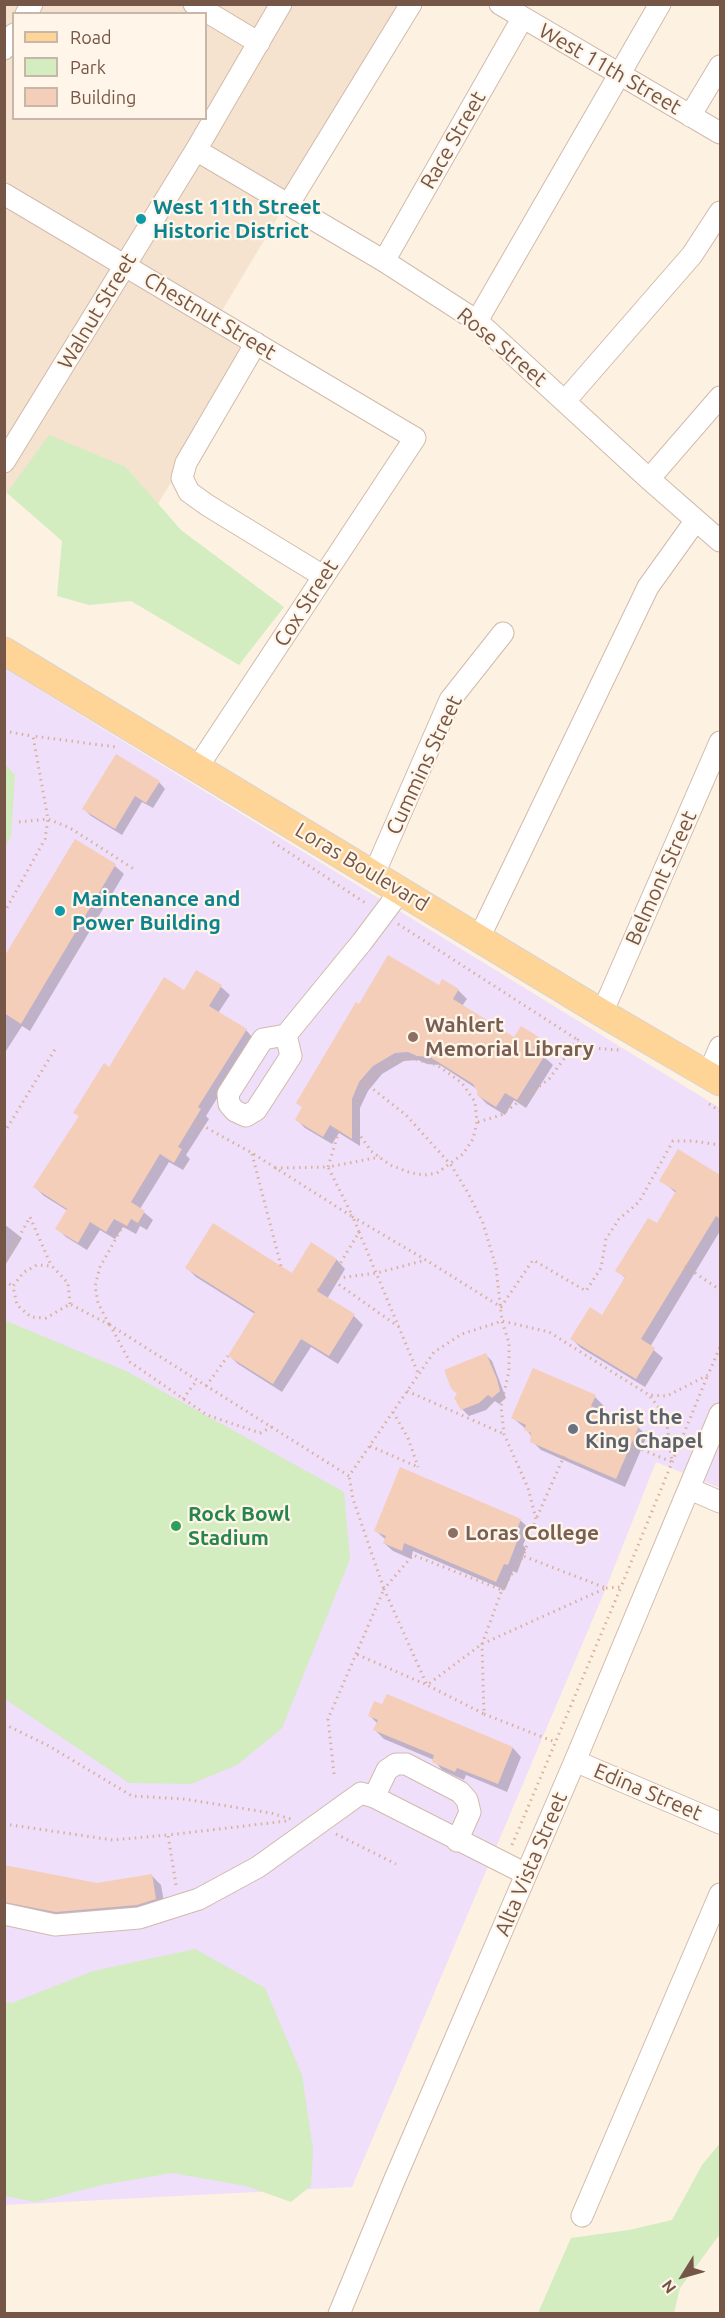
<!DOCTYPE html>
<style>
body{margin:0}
#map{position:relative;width:725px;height:2318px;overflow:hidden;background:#fdf2e2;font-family:Ubuntu,sans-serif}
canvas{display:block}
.frame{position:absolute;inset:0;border:6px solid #765647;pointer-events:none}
.legend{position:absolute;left:12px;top:12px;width:195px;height:108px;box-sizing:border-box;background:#fff6e9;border:2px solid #c8b6a8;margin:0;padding:8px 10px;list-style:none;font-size:18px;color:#765647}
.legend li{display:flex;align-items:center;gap:12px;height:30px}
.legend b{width:30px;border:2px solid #c8b6a8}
.north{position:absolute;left:653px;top:2246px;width:60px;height:60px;-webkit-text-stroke:4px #fff6e9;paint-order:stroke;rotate:233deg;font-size:16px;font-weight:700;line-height:24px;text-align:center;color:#765647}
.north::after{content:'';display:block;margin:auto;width:21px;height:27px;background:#765647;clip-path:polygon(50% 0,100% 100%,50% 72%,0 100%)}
</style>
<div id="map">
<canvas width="725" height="2318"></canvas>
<div class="frame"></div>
<ul class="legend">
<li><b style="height:8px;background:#ffd497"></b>Road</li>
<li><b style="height:16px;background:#d3ecc0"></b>Park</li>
<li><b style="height:16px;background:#f4ceb8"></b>Building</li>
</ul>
<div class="north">N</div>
</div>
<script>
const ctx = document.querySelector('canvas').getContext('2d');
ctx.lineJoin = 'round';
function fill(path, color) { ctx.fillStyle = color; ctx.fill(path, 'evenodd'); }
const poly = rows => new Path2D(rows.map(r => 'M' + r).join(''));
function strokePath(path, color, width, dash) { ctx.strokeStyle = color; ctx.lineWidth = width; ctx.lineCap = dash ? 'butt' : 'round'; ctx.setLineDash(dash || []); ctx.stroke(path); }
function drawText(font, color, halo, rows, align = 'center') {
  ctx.font = font + ' Ubuntu,sans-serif'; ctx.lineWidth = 4.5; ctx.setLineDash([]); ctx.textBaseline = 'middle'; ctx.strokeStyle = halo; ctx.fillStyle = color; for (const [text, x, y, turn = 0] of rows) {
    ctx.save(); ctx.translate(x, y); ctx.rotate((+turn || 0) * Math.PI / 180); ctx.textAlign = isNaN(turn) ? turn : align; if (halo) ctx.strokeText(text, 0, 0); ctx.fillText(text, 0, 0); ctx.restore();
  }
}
const residential = poly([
 [5,5,405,5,217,319,256,343,158,504,126,467,7,493,5,497],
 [14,14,206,14,206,118,14,118]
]);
const education = poly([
 [4,668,720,1108,720,1488,656,1462,606,1588,352,2187,5,2205]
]);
const green = poly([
 [49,435,126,467,181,530,284,607,239,665,131,601,89,605,57,596,62,541,7,493],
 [5,764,15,775,11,837,5,846],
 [4,1320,126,1371,344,1492,350,1559,282,1728,237,1765,191,1784,129,1783,5,1699],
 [195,1949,265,1988,302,2075,313,2149,311,2186,291,2202,246,2186,172,2173,102,2185,36,2202,5,2196,5,2002,12,2003,93,1971],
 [720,2143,720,2234,680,2288,674,2313,538,2313,571,2238,629,2230,672,2220,702,2165]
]);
const shadow = poly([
 [159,782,165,789,153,808,142,802,122,835,91,816,84,809],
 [75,842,115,866,124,874,30,1031,22,1026,4,1054,4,960],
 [221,987,230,995,218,1013,246,1030,254,1039,206,1116,209,1119,186,1155,190,1159,183,1170,169,1162,140,1209,153,1220,147,1230,140,1226,136,1234,123,1227,115,1239,100,1230,87,1250,66,1237,57,1228,68,1211,44,1196,35,1187,80,1117,75,1112,110,1069,185,992],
 [439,987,458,990,467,999,462,1006,515,1039,521,1028,539,1038,547,1047,542,1055,553,1065,526,1108,514,1100,505,1115,487,1104,478,1095,477,1089,440,1065,427,1064,418,1060,404,1061,382,1074,368,1091,360,1108,360,1146,339,1133,332,1144,305,1128,296,1119,303,1108,297,1103,359,1006],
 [679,1151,720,1177,720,1231,650,1347,663,1358,645,1387,581,1348,572,1339,603,1317,626,1279,617,1270,657,1225,676,1193,661,1180],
 [4,1224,22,1238,4,1267],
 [311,1244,337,1260,345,1269,327,1299,354,1316,363,1325,338,1364,311,1347,282,1392,238,1364,229,1355,255,1314,196,1277,187,1268,292,1275],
 [486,1355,492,1361,506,1398,499,1404,495,1401,486,1410,469,1416,462,1409],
 [595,1397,604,1406,601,1411,638,1427,647,1436,625,1487,541,1450,532,1441,532,1437,526,1429,513,1418],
 [401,1469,521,1521,530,1529,523,1545,526,1549,517,1573,513,1571,505,1590,413,1551,411,1559,393,1551,384,1543,386,1540,375,1530],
 [388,1696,513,1748,521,1757,507,1792,466,1775,464,1780,442,1770,434,1760,384,1739,375,1730,378,1724,370,1716,383,1706],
 [4,1866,97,1885,152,1876,161,1885,165,1908,66,1920,4,1909]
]);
const building = poly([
 [116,754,160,781,146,803,135,796,115,829,82,809],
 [75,839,116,864,21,1024,4,1013,4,957],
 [388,955,439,985,442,979,459,989,453,999,514,1037,521,1026,539,1037,533,1048,545,1055,517,1100,505,1093,496,1107,477,1095,477,1091,473,1084,430,1057,417,1056,408,1052,395,1053,373,1066,359,1082,352,1099,352,1139,330,1125,323,1137,295,1120,302,1107,296,1103,356,1002,359,1004],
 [196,970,222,985,209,1006,247,1029,198,1107,201,1109,178,1147,182,1149,174,1163,160,1154,131,1202,145,1211,138,1223,131,1219,127,1226,114,1219,106,1232,90,1222,78,1243,55,1229,67,1209,33,1187,79,1116,73,1113,104,1063,109,1067,164,977,184,990],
 [678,1149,720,1175,720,1219,716,1216,641,1339,655,1348,636,1379,570,1339,590,1307,602,1315,625,1277,615,1271,648,1218,657,1223,676,1191,659,1181],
 [213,1223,292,1273,311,1242,337,1259,317,1291,355,1314,329,1356,301,1339,273,1384,228,1356,255,1312,185,1268],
 [486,1353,497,1379,500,1391,492,1398,488,1395,479,1403,461,1410,454,1398,457,1394,451,1388,444,1370],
 [533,1368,596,1395,591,1406,639,1426,616,1479,530,1442,531,1433,524,1430,526,1425,511,1418],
 [400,1467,521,1519,514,1537,518,1539,508,1565,504,1564,496,1582,404,1543,402,1551,383,1543,386,1536,374,1531],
 [387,1694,513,1747,498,1784,457,1768,455,1772,432,1762,434,1755,373,1730,378,1720,368,1716,374,1701,382,1704],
 [4,1865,97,1883,152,1874,156,1899,137,1905,56,1912,4,1902]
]);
const path = poly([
 [4,731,32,736],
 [19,822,48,819,70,828,134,869],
 [273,842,367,904],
 [4,913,45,839,48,819,33,736,116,747],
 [398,924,578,1040],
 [410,1058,437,1065,462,1083,475,1102,477,1122,473,1139,463,1154,437,1173,425,1175,411,1173,390,1165,371,1151,357,1131,355,1109,364,1082,386,1065,399,1059,410,1058],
 [364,1082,406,1115,451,1165,468,1193,483,1223,496,1267,502,1321,549,1332,649,1395,667,1396,708,1375,720,1347],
 [709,1104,720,1111],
 [196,1122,252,1153,353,1217,359,1232,331,1279,317,1291],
 [478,1122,501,1115,549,1079,578,1040,590,1048,620,1050],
 [339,1131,328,1167,380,1157],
 [4,1133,57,1046],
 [252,1154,281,1266],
 [275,1168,328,1167,353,1217,426,1260,501,1307,533,1260,586,1291,601,1268,606,1239,619,1219,639,1202,673,1141,693,1141,720,1145],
 [359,1232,418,1373],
 [4,1264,30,1217,51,1265],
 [685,1266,720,1290],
 [4,1281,13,1286],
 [70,1304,68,1283,52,1266,37,1265,24,1272,13,1286,17,1305,31,1317,46,1318,70,1304,110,1325],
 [109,1324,98,1303,95,1286,100,1267,124,1224],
 [399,1327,331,1279,377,1273,426,1260],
 [206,1386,228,1356],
 [407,1391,504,1434],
 [183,1399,197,1380],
 [393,1412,408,1438,418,1467],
 [272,1427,260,1433,207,1415,130,1362,110,1325,197,1380,349,1476,434,1352,462,1334,502,1321,509,1343,509,1371,501,1406,504,1434,528,1488,536,1519,523,1556,606,1588,482,1644,427,1685,484,1714,482,1644,502,1590,413,1555,384,1589,427,1685,356,1654],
 [631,1445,672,1462,666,1417,649,1395],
 [370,1446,418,1467],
 [537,1517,564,1456],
 [606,1588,621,1587,707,1377],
 [502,1590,523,1556],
 [484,1714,555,1742],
 [4,1724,49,1746,132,1796,184,1799,271,1813,291,1819],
 [334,1774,328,1719,384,1589,353,1499,349,1476],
 [4,1824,113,1840,168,1835],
 [336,1834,396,1864],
 [512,1845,621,1587],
 [176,1885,168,1835,287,1821]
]);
const minor = poly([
 [194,4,259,43],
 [500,4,720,133],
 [26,14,32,4],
 [4,49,14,34],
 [690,116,720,66],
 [196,150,384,261,477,321,649,479,720,541],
 [4,194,415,438,197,768],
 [288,205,411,4],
 [384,261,522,19],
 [477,321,660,4],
 [256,343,186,463,182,478,189,492,207,505,323,576],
 [565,401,692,255,720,212],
 [4,462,196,150,281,4],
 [649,479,720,397],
 [374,874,450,700,503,633],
 [479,938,648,587,696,520],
 [602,1013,720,742],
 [286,1035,263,1039,228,1094,229,1104,235,1111,246,1116,256,1110,291,1056,286,1035,362,942,401,890],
 [708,1075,720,1047],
 [690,1489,720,1502],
 [575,1761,720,1823],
 [374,1797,387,1770,396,1764,406,1764,460,1792,467,1800,470,1812,457,1841],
 [4,1914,55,1925,139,1918,199,1899,258,1867,361,1793,374,1797,526,1874],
 [582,2216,720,1894],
 [339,2314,394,2181,575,1761,720,1414]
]);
const major = poly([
 [4,651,602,1013,720,1082]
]);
const markers = [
 [141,219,6,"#0f9aa8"],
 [60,911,6,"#0f9aa8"],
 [413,1037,6,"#8d6e63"],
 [573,1429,6,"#6b7280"],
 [176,1526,6,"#2e9e5b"],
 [453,1533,6,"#8d6e63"]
];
const streetNames = [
 ["West 11th Street",610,69,30],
 ["Race Street",453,140,-60],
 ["Walnut Street",97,311,-59],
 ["Chestnut Street",210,316,31],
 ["Rose Street",502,347,40],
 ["Cox Street",306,603,-57],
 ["Cummins Street",424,765,-65],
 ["Loras Boulevard",362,867,31],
 ["Belmont Street",661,878,-66],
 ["Edina Street",648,1792,23],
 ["Alta Vista Street",531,1864,-67]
];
const cultureNames = [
 ["West 11th Street",153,207],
 ["Historic District",153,231],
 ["Maintenance and",72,899],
 ["Power Building",72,923]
];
const educationNames = [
 ["Wahlert",425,1025],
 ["Memorial Library",425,1049],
 ["Loras College",465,1533]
];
const worshipNames = [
 ["Christ the",585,1417],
 ["King Chapel",585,1441]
];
const leisureNames = [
 ["Rock Bowl",188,1514],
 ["Stadium",188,1538]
];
fill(residential, '#f5e3d0');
fill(education, '#efdffa');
fill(green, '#d3ecc0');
fill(shadow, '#0003');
fill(building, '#f4ceb8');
strokePath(minor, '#d1baab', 23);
strokePath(major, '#dbd3cf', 29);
strokePath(path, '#d9b19b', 3, [1.5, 4.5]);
strokePath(minor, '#fff', 21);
strokePath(major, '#ffd497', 27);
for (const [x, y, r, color] of markers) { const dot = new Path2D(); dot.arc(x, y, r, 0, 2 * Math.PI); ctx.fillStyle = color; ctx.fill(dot); strokePath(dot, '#fff6e9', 2); }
drawText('21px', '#765647', '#fff6e9', streetNames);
drawText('bold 21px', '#0d838f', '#fff6e9', cultureNames, 'left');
drawText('bold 21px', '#785e54', '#fff6e9', educationNames, 'left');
drawText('bold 21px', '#5b616d', '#fff6e9', worshipNames, 'left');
drawText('bold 21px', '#27864d', '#fff6e9', leisureNames, 'left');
</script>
